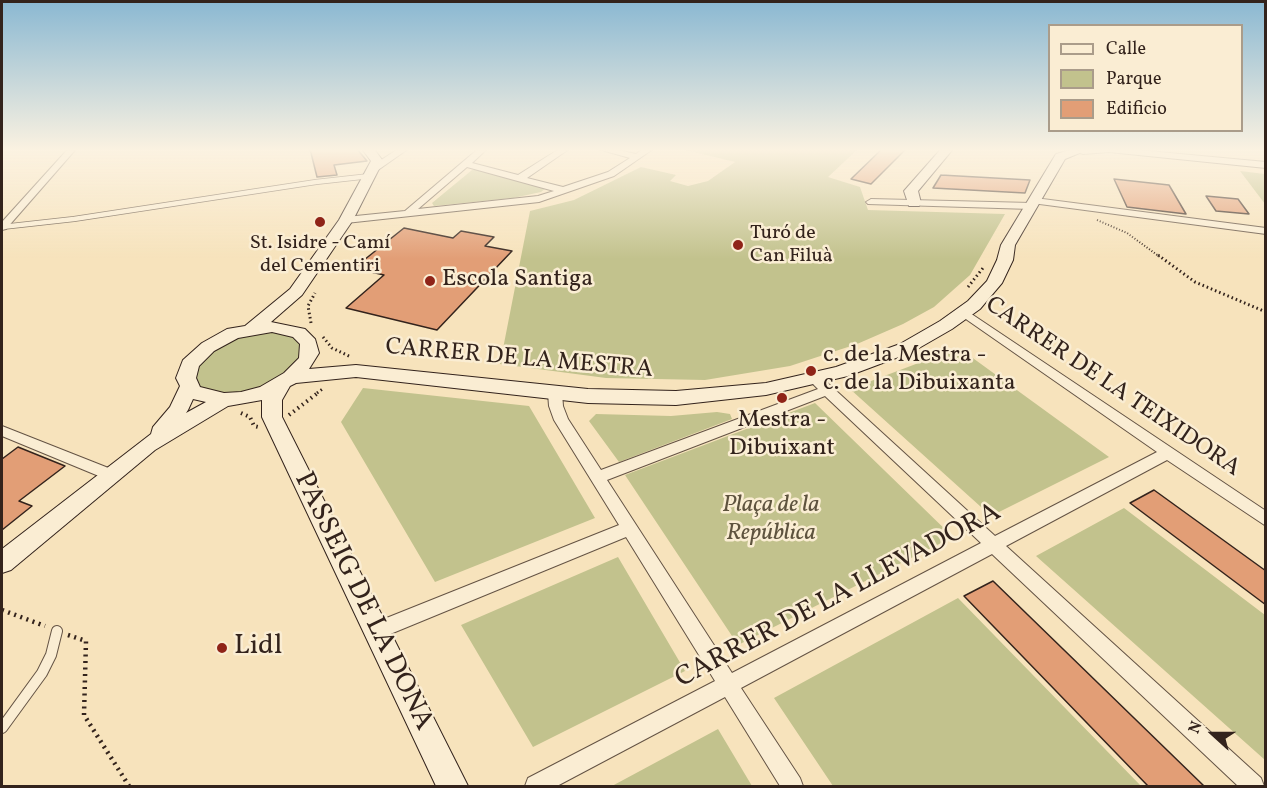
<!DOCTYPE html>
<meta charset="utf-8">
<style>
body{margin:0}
#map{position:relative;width:1267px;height:788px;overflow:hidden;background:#f7e3bc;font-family:Vollkorn,serif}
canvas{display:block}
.frame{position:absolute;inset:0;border:3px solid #33231c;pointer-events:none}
.legend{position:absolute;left:1048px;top:24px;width:195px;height:108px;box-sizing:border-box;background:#faedd3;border:2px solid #aa9c8a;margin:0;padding:8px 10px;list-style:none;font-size:18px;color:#33231c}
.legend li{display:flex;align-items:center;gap:12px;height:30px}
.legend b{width:30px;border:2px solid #aa9c8a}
.north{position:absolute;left:1183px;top:704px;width:60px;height:60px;-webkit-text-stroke:4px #faedd3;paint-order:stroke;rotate:291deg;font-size:16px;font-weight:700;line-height:24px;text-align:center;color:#33231c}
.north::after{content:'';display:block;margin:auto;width:21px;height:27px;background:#33231c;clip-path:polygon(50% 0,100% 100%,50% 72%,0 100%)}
</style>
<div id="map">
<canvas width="1267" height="788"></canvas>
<div class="frame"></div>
<ul class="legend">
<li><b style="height:8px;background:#faedd3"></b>Calle</li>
<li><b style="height:16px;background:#c2c28d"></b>Parque</li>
<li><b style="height:16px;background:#e29e76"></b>Edificio</li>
</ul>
<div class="north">N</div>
</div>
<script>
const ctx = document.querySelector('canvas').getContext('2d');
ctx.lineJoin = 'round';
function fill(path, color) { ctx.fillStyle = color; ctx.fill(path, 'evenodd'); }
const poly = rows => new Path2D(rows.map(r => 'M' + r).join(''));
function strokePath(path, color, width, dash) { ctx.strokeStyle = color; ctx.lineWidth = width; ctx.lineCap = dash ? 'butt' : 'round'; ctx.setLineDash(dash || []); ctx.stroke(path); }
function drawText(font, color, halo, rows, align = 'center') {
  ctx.font = font + ' Vollkorn,serif'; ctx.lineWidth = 5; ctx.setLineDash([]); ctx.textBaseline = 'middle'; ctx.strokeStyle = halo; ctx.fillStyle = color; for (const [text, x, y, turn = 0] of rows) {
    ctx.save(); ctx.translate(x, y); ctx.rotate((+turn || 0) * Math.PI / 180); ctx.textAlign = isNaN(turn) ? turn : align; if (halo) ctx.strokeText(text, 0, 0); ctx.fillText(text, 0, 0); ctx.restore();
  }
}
const green = poly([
 [681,149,858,149,828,177,860,187,868,210,1005,214,970,275,934,307,903,324,857,344,790,366,705,380,606,378,500,364,530,211,574,200,641,167,676,175,670,181,688,186,708,181,735,162],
 [472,170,478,170,546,188,541,192,513,198,434,206,432,203],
 [1240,171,1265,174,1265,204],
 [291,330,310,353,267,392,199,395,190,364,233,333],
 [958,348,959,348,1109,457,991,516,850,389],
 [363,388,529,406,595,518,435,582,341,422],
 [815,403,953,537,738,645,625,475],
 [717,412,730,414,732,419,619,462,589,421,596,414,671,416],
 [1124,508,1265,615,1265,760,1036,556],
 [618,557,685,671,533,747,461,625],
 [958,598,1141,786,833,786,774,698],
 [718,729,752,786,612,786]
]);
const building = poly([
 [310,149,357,149,367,161,334,165,337,175,317,177,310,149],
 [882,149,906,149,871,184,851,179,882,149],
 [941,175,1030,180,1025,193,933,188,941,175],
 [1114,179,1169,185,1186,214,1127,207,1114,179],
 [1206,196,1238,199,1249,214,1216,211,1206,196],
 [404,228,453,238,461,231,494,237,485,246,512,251,437,330,346,308,384,275,354,268,404,228],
 [18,447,65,466,19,501,32,506,2,530,2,459,18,447],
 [1154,490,1266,571,1266,605,1130,503,1154,490],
 [993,581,1204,786,1148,786,964,596,993,581]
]);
const pathFar3 = poly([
 [1097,220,1127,233,1160,257]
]);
const pathFar2 = poly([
 [1158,255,1195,282,1266,312],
 [968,287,983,268],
 [311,323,308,306,315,293],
 [323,337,332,348,351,357],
 [317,393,324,388]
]);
const pathFar1 = poly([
 [241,413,250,417,254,426,258,427],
 [289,415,319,392]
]);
const path = poly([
 [2,610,45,626],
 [68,635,86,641,84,715,129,786]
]);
const laneFar1 = poly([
 [2,227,74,219,316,182,370,176]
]);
const lane = poly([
 [2,728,42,673,51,655,57,631]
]);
const street = poly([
 [68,149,76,149,6,229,2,230,2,222,68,149],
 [398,149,408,149,378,170,372,170,372,166,398,149],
 [478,149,487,149,472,163,518,175,559,149,569,149,527,178,563,187,608,172,630,158,598,149,613,149,636,154,643,149,653,149,614,176,539,202,346,223,341,220,346,217,405,211,478,149],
 [467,167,554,191,538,196,418,209,467,167],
 [1080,149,1127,149,1266,162,1266,168,1109,152,1083,154,1080,153,1080,149],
 [1035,198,1266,228,1266,234,1032,203,1032,199,1035,198],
 [871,199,1031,203,1036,206,1031,209,868,204,866,202,871,199],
 [964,309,1266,511,1266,526,1167,460,1006,546,1261,778,1264,786,1238,786,992,554,741,688,800,778,803,786,780,786,725,697,557,786,525,786,528,778,715,681,626,537,383,637,376,640,369,637,367,631,369,625,619,525,554,420,549,406,548,393,555,388,562,393,563,406,568,419,601,470,818,389,808,379,810,376,820,376,995,536,1157,452,960,315,958,313,960,311,964,309],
 [825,396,981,543,732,673,607,480,825,396],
 [2,426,116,471,119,475,116,479,106,479,2,436,2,426]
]);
const secondary = poly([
 [362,149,374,149,383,161,353,220,302,295,271,322,305,329,315,339,319,353,309,369,356,365,588,389,676,391,766,383,836,367,900,344,940,321,968,301,987,281,997,260,1001,245,1056,154,1074,149,1082,152,1065,159,1015,245,1013,260,1002,283,980,309,952,329,912,352,848,376,766,395,676,405,588,403,356,377,296,383,290,386,282,400,282,417,468,786,436,786,262,417,262,400,228,406,155,450,11,570,2,573,2,549,151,434,153,427,170,407,180,386,176,378,183,360,202,343,227,329,245,326,290,289,339,220,371,161,362,149],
 [272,332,293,337,300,344,299,358,284,373,260,387,241,392,224,393,200,387,196,378,199,366,214,351,238,338,272,332],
 [193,399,206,402,186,413,188,410,193,399],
 [941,149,953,149,918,191,921,203,919,206,909,206,904,191,941,149]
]);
const markers = [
 [320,222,6,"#8f2418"],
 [738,245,6,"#8f2418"],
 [430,281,6,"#8f2418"],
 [811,371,6,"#8f2418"],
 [782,398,6,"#8f2418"],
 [222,648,6,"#8f2418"]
];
const farPoinames = [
 ["Turó de",750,234],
 ["Can Filuà",750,257],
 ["St. Isidre - Camí",320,244,"center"],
 ["del Cementiri",320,267,"center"]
];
const poiNames = [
 ["Escola Santiga",442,281],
 ["c. de la Mestra -",823,357],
 ["c. de la Dibuixanta",823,385],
 ["Mestra -",782,422,"center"],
 ["Dibuixant",782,450,"center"]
];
const streetNames = [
 ["CARRER DE LA MESTRA",519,360,5],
 ["CARRER DE LA TEIXIDORA",1112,388,34]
];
const parkNames = [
 ["Plaça de la",771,507],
 ["República",771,535]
];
const nearStreetnames = [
 ["CARRER DE LA LLEVADORA",839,597,-28],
 ["PASSEIG DE LA DONA",362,602,64]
];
const nearPoinames = [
 ["Lidl",234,648]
];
fill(green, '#c2c28d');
fill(building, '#e29e76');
strokePath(building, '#33231c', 1.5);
strokePath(laneFar1, '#645344', 6);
strokePath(lane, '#645344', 12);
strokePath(street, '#645344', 2);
strokePath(secondary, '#33231c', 2);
strokePath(pathFar3, '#33231c', 2, [1, 2]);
strokePath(pathFar2, '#33231c', 3, [1.5, 3]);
strokePath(pathFar1, '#33231c', 4, [1.5, 4]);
strokePath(path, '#33231c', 4.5, [2, 4.5]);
strokePath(laneFar1, '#faedd3', 4.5);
strokePath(lane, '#faedd3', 10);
fill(street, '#faedd3');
fill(secondary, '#faedd3');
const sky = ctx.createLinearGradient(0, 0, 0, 259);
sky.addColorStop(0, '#8ab8d2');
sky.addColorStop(0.58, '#fbf2e1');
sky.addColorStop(1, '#fbf2e100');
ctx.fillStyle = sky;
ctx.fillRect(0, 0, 1267, 259);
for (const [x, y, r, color] of markers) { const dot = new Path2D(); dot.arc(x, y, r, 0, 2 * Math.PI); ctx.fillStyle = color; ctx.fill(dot); strokePath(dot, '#faedd3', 2); }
drawText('20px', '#33231c', '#faedd3', farPoinames, 'left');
drawText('24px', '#33231c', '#faedd3', poiNames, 'left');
drawText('24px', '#33231c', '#faedd3', streetNames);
drawText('italic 24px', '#5e533e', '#faedd3', parkNames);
drawText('28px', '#33231c', '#faedd3', nearStreetnames);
drawText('28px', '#33231c', '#faedd3', nearPoinames, 'left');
</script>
